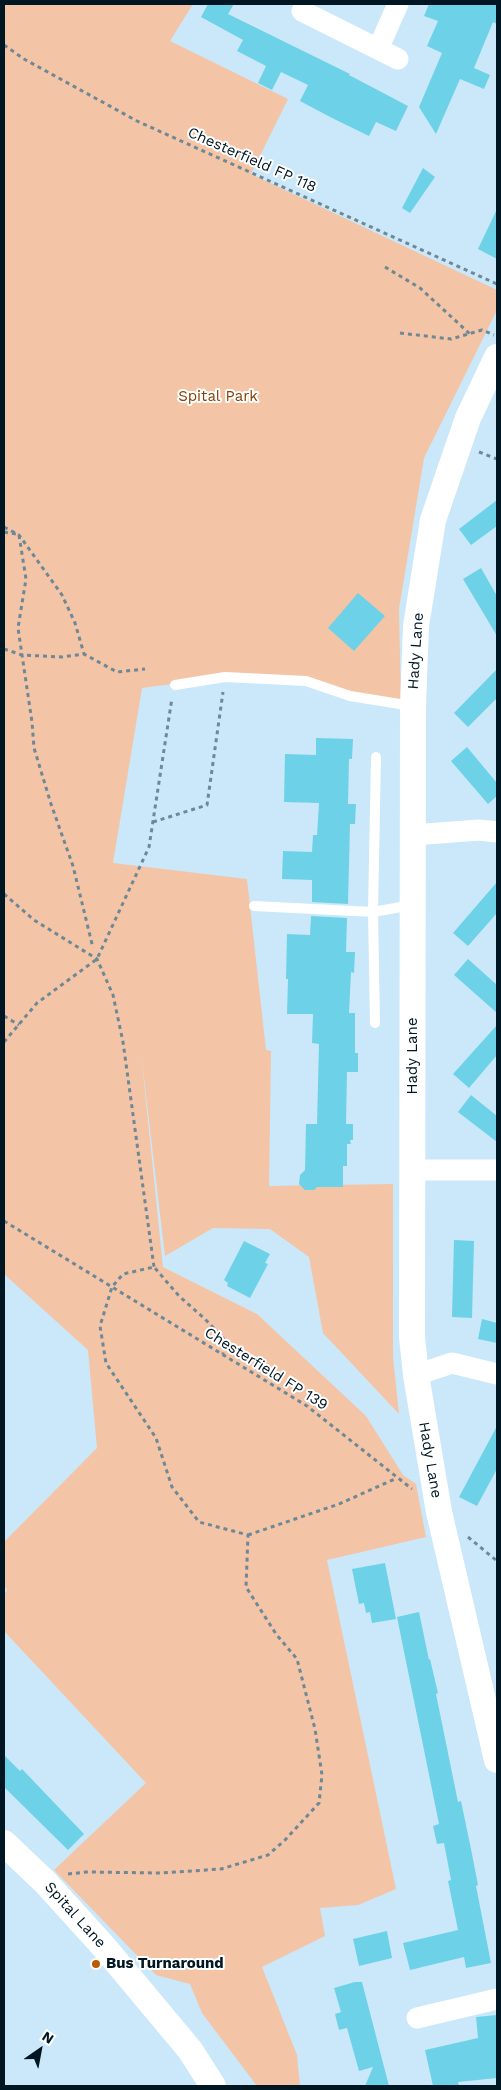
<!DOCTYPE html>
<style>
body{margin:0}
#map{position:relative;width:501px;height:2090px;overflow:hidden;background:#cae8f9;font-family:"Work Sans",sans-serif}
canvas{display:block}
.frame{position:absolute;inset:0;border:5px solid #001723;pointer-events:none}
.north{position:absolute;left:15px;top:2025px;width:50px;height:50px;-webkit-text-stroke:4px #fff;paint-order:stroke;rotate:33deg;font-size:14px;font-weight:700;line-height:20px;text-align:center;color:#001723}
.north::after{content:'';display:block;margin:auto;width:18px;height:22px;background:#001723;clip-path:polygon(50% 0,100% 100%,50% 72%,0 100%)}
</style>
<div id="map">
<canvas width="501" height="2090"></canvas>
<div class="frame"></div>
<div class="north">N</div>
</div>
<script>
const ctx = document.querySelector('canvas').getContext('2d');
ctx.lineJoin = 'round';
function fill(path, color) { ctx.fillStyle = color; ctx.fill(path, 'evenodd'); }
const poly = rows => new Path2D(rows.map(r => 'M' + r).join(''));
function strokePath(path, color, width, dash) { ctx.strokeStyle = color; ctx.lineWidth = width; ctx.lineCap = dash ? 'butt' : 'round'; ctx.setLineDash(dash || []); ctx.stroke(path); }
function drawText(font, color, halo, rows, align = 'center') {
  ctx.font = font + ' "Work Sans",sans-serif'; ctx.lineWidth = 4; ctx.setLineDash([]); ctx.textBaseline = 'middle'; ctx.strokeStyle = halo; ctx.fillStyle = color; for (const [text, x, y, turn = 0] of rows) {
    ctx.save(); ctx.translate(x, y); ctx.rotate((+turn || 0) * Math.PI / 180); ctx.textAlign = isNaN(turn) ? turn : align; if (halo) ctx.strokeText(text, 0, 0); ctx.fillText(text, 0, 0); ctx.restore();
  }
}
const green = poly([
 [4,4,193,4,170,41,288,99,251,174,497,290,497,310,424,458,399,609,401,704,306,681,225,677,142,688,113,863,247,879,266,1050,271,1051,269,1186,393,1184,393,1357,399,1414,323,1333,309,1257,270,1229,213,1228,165,1256,141,1053,163,1267,257,1314,366,1416,403,1475,416,1484,426,1537,327,1560,396,1889,358,1905,320,1908,325,1936,262,1967,297,2055,300,2086,257,2086,202,2013,190,1984,156,1975,54,1870,146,1783,4,1631,4,1595,7,1590,4,1585,4,1542,97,1448,88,1350,4,1274]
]);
const building = poly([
 [208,4,234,4,228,14,350,74,349,75,408,106,396,131,376,122,369,136,332,118,300,101,308,85,281,72,272,90,258,83,266,66,237,51,243,40,201,17],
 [429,4,497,4,497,24,493,22,474,68,490,75,484,89,460,79,436,134,419,107,442,53,427,46,438,21,424,16],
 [423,168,435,177,410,213,402,208],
 [497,209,497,259,478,249],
 [497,500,497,526,471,545,459,529],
 [481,568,497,596,497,636,463,579],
 [358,593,385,616,354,651,328,628],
 [497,669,497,698,468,727,454,713],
 [316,738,353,739,352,759,349,759,348,804,356,804,355,824,350,824,348,904,312,902,312,880,282,879,283,851,312,852,313,835,317,835,319,803,284,802,285,754,316,755],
 [467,747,497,783,497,796,488,804,451,761],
 [497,882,497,913,468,946,453,933],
 [311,916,347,918,346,952,355,952,354,973,351,972,349,1013,355,1013,355,1053,358,1053,358,1072,347,1072,346,1124,353,1124,353,1140,350,1140,351,1144,347,1144,347,1166,343,1166,343,1187,317,1187,314,1190,305,1190,299,1184,300,1175,305,1170,306,1124,317,1124,319,1044,312,1043,313,1014,287,1014,288,979,286,979,287,934,310,935],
 [468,959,497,985,497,1013,454,975],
 [497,1025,497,1055,469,1088,453,1074],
 [471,1095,497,1116,497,1142,458,1112],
 [454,1240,474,1241,472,1318,452,1317],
 [244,1241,270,1254,265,1263,268,1264,250,1298,227,1286,228,1283,224,1280],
 [482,1319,497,1323,497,1343,478,1339],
 [497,1426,497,1469,477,1506,459,1497],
 [385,1563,396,1619,372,1623,370,1612,366,1613,364,1603,359,1604,352,1569],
 [419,1612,429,1660,430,1659,438,1693,436,1694,458,1802,461,1801,471,1849,478,1885,476,1886,491,1963,466,1968,464,1957,410,1970,403,1943,458,1930,448,1881,451,1880,444,1843,437,1844,433,1826,439,1824,397,1617],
 [4,1755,20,1771,22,1769,84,1834,68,1850,4,1787],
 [387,1931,392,1958,359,1966,353,1939],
 [355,1982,362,1982,389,2086,365,2086,373,2067,359,2071,347,2028,339,2030,335,2014,341,2012,334,1988],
 [497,2015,497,2078,458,2082,459,2086,433,2086,425,2050,478,2038,476,2017]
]);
const path = poly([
 [4,45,24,59,137,121,497,284],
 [385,267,420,288,470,334],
 [400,333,451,339,482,330,494,335],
 [479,452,497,459],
 [4,527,19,535,62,595,75,623,84,654],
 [4,532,16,534],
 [19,535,26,579,18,628,32,722,34,748,51,804,73,866,93,948],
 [4,649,22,655,62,657,84,654,117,672,145,669],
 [153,822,207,805,223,692],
 [4,894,34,920,97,959,113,995,123,1042,154,1267],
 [4,1016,19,1025],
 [4,1042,37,1003,97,959,149,847,172,698],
 [4,1221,307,1406,412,1489],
 [248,1535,339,1504,397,1478],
 [468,1537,497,1561],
 [68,1874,87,1872,160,1873,221,1869,268,1855,285,1840,319,1803,322,1775,315,1729,297,1659,276,1634,246,1587,248,1535,199,1522,172,1487,156,1438,106,1363,100,1326,112,1287,123,1274,154,1267,179,1296,205,1319,223,1338,223,1354]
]);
const service = poly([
 [175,685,225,677,306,681,350,696,412,706],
 [254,906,373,912,412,905],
 [375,1023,373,912,376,757]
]);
const minor = poly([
 [302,11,378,49,398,4],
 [378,49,398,59],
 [413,835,479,830,497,832],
 [413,1170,497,1170],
 [416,1375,452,1363,497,1374],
 [417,2018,497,1999]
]);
const tertiary = poly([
 [497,357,468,418,433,520,416,626,413,706,412,1337,416,1375,439,1512,497,1760],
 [4,1843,45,1882,104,1947,190,2050,213,2086]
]);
const markers = [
 [96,1964,5,"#b95d03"]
];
const streetNames = [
 ["Chesterfield FP 118",252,160,24],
 ["Hady Lane",416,651,-86],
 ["Hady Lane",413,1056,-90],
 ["Chesterfield FP 139",266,1369,32],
 ["Hady Lane",430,1460,80],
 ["Spital Lane",75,1915,48]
];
const parkNames = [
 ["Spital Park",218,397]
];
const poiNames = [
 ["Bus Turnaround",106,1964]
];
fill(green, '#f4c4a6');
fill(building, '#6dd2e8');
strokePath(path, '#6d8896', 3, [4, 4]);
strokePath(service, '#fff', 10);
strokePath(minor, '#fff', 21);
strokePath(tertiary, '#fff', 26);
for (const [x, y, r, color] of markers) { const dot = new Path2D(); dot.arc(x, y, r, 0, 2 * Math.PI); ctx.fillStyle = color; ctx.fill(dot); strokePath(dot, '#fff', 2); }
drawText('15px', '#001723', '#fff', streetNames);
drawText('15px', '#824105', '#fff', parkNames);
drawText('bold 15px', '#001723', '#fff', poiNames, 'left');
</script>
